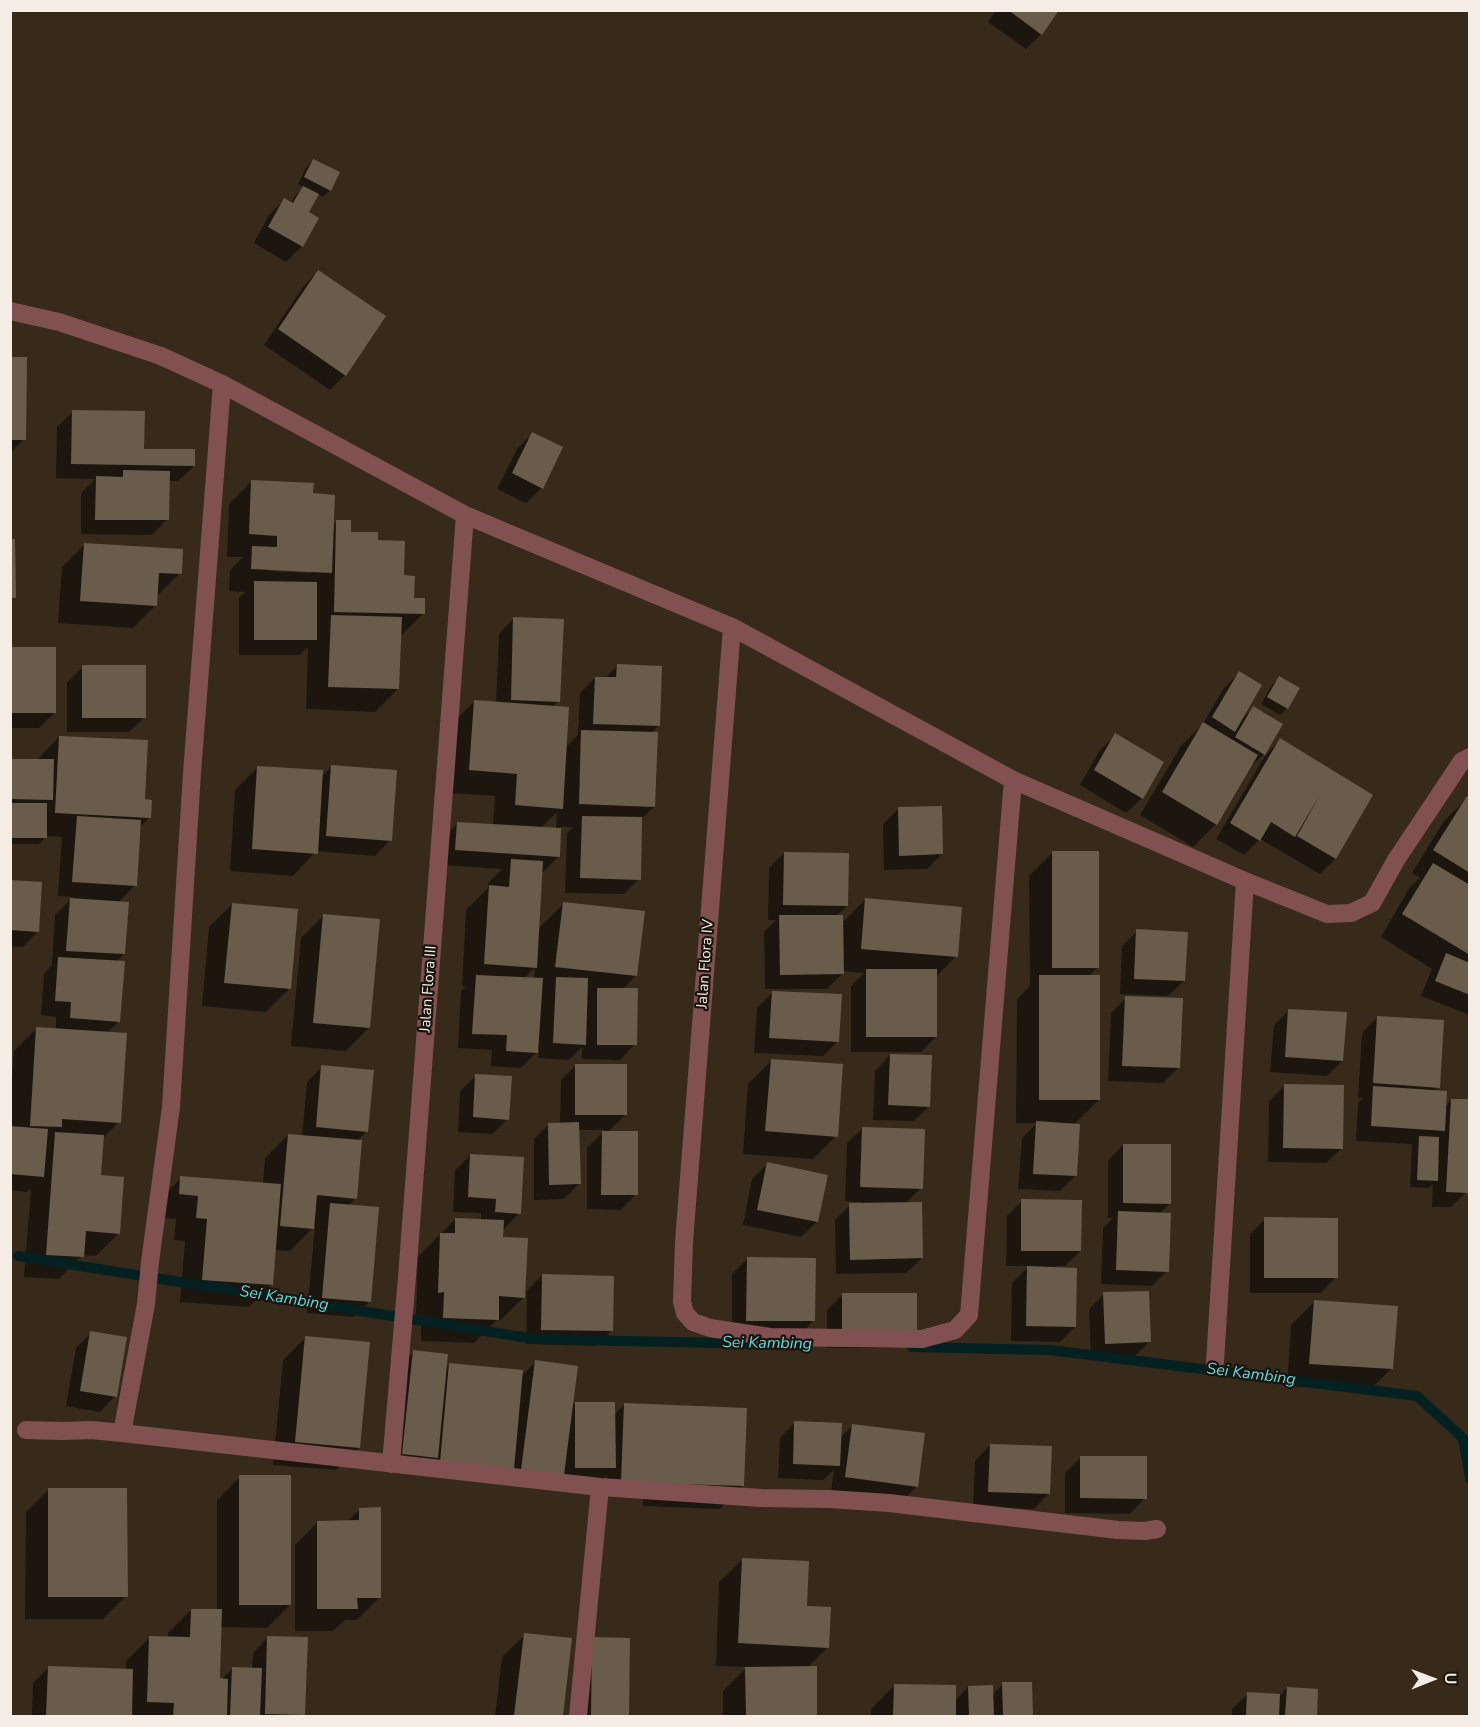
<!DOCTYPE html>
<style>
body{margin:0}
#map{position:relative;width:1480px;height:1727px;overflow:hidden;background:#372a1b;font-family:"Nunito Sans",sans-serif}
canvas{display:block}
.frame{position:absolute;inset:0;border:12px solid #f5ede3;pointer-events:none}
.north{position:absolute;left:1402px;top:1649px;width:60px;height:60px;-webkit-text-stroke:4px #1a140d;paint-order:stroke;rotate:89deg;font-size:16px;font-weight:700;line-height:24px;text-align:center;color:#f5ede3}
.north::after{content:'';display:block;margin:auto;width:21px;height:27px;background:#f5ede3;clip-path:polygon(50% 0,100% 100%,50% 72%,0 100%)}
</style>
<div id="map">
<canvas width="1480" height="1727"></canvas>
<div class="frame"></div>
<div class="north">U</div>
</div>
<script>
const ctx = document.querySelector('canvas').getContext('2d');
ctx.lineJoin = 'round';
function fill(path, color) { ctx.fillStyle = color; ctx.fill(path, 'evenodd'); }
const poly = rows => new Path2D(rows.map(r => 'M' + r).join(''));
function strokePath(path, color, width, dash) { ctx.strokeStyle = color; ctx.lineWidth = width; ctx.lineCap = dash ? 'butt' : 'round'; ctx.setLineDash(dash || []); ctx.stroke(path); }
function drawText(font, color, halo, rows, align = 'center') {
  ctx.font = font + ' "Nunito Sans",sans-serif'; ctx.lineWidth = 4.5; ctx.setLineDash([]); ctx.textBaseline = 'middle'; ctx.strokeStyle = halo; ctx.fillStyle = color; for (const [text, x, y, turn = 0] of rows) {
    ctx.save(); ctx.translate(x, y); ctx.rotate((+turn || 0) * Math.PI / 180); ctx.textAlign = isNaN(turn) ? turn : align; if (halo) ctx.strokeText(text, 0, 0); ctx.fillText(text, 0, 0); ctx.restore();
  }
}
const shadow = poly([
 [996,10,1057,10,1041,34,1026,49,988,22],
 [313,160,330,190,323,197,318,194,308,211,317,219,302,246,286,262,254,243,269,215,284,200,291,204,296,195,304,187,298,184,306,168],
 [318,271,345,375,330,390,264,345,303,287],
 [10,358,24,439,10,453],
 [73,412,143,450,194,466,178,481,168,481,167,519,152,535,81,534,81,493,95,479,56,478,57,427],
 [532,434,542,488,526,503,497,489,517,449],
 [252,481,312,495,333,526,337,521,349,533,376,542,403,577,413,600,423,614,400,637,398,689,375,712,306,709,308,647,300,655,239,655,239,598,245,592,229,591,230,570,243,557,227,557,229,504],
 [269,568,311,570,311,573,269,571],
 [85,544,180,573,157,596,156,605,133,628,58,623,62,567],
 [514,618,559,701,552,707,565,748,578,735,580,693,595,678,605,678,617,666,658,726,650,734,654,807,640,820,639,879,624,894,565,893,567,833,573,827,560,827,558,857,543,872,541,872,538,929,563,904,636,975,622,990,635,1044,620,1060,582,1059,582,1047,569,1060,538,1058,539,1050,521,1068,491,1066,492,1050,458,1048,461,991,466,987,462,986,466,910,488,888,488,883,502,869,441,865,442,839,458,823,493,825,495,796,447,793,451,724,474,702,496,703,499,634],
 [557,812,556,829,541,828],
 [535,967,534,979,524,979],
 [10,649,54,713,39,728,10,728],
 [83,667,145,717,129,732,67,732,67,682],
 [1239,673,1241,720,1253,708,1264,754,1248,769,1216,824,1193,847,1140,815,1181,746,1202,725,1224,688],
 [1280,677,1287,708,1280,715,1261,704,1272,685],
 [1116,735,1142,798,1126,813,1080,785,1100,750],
 [59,737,144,801,150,817,139,828,135,885,118,903,124,954,116,962,119,1021,107,1033,119,1122,102,1139,100,1177,119,1233,96,1256,82,1255,59,1279,24,1277,31,1188,27,1192,10,1190,10,1101,14,1051,37,1028,56,1029,56,1017,41,1015,44,974,52,965,55,915,73,897,58,896,62,837,47,836,39,844,10,844,10,760,36,761],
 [1280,740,1371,795,1335,859,1320,874,1260,839,1244,855,1216,839,1265,756],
 [332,766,390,840,375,856,316,851,293,876,230,871,235,790,258,767,321,777],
 [1467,798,1470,800,1470,1015,1421,996,1432,969,1381,937,1410,887,1420,878,1412,873,1444,821],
 [899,808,942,854,927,869,884,870,883,824],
 [784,853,847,906,836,916,842,923,866,899,956,956,936,977,936,1037,921,1052,851,1052,851,986,864,973,842,971,842,974,827,989,765,989,764,932,776,920,768,920,769,868],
 [1052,853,1098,967,1089,976,1099,1100,1073,1125,1075,1176,1060,1191,1018,1189,1022,1138,1037,1123,1016,1123,1017,999,1030,986,1029,876],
 [10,881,38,931,23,947,10,946],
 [232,904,289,989,266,1012,202,1006,209,927],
 [324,915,369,1028,346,1051,291,1046,301,938],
 [1137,931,1184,981,1168,996,1120,994,1122,946],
 [772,993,838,1041,823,1056,754,1053,757,1008],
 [1126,998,1178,1068,1163,1083,1108,1081,1111,1013],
 [1289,1010,1342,1061,1327,1076,1270,1072,1274,1025],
 [1377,1017,1438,1087,1434,1091,1445,1107,1451,1100,1466,1192,1451,1207,1432,1207,1433,1184,1429,1188,1410,1187,1412,1144,1356,1141,1358,1103,1363,1098,1358,1098,1362,1033],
 [890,1055,929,1106,914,1121,873,1120,875,1071],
 [771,1061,836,1136,813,1159,743,1154,748,1084],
 [576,1065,625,1115,607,1133,636,1194,621,1210,587,1209,587,1148,605,1130,578,1130,579,1184,564,1199,534,1200,534,1139,549,1124,560,1124,561,1080],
 [322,1067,367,1131,357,1141,356,1198,348,1206,369,1302,354,1317,307,1313,315,1226,290,1251,274,1250,272,1284,249,1307,180,1302,185,1241,174,1240,176,1219,157,1217,158,1201,181,1178,263,1184,265,1158,288,1135,302,1137,307,1082],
 [476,1076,508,1119,492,1134,458,1132,460,1091],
 [1284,1086,1342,1148,1326,1163,1268,1162,1269,1101],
 [863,1128,921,1188,905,1204,922,1258,906,1273,836,1274,835,1220,850,1205,861,1205,861,1202,845,1201,847,1143],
 [1123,1145,1170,1203,1159,1214,1167,1271,1152,1286,1101,1284,1103,1228,1113,1218,1108,1218,1108,1161],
 [471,1155,519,1213,504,1229,502,1228,501,1239,524,1297,501,1320,497,1320,474,1343,421,1341,421,1315,416,1315,418,1257,455,1219,481,1220,481,1213,453,1212,455,1170],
 [767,1164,817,1222,801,1237,743,1225,752,1179],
 [1022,1201,1080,1251,1065,1266,1057,1266,1075,1327,1060,1342,1011,1341,1012,1283,1029,1266,1006,1266,1007,1216],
 [1265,1219,1336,1277,1321,1293,1250,1293,1250,1234],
 [747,1259,814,1320,799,1336,732,1335,732,1274],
 [542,1275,612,1330,596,1346,526,1344,527,1291],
 [1104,1294,1150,1341,1134,1357,1091,1358,1089,1309],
 [842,1295,915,1333,900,1348,827,1348,827,1310],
 [1314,1302,1392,1368,1369,1391,1287,1386,1291,1325],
 [91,1333,115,1396,100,1412,66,1406,76,1348],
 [306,1337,359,1448,336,1470,273,1465,283,1360],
 [414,1352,445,1369,450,1364,521,1376,536,1362,571,1408,575,1403,614,1415,624,1405,743,1486,720,1509,643,1506,643,1498,607,1497,607,1475,599,1483,497,1484,425,1476,426,1467,388,1469,398,1367],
 [795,1422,840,1438,853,1425,917,1486,902,1501,831,1492,834,1470,823,1480,778,1478,780,1438],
 [990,1445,1049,1493,1034,1509,973,1507,975,1461],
 [1081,1457,1145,1498,1130,1514,1065,1513,1065,1473],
 [240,1477,290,1605,267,1628,220,1627,219,1680,221,1680,232,1669,252,1669,253,1653,268,1637,304,1714,301,1716,32,1716,33,1683,48,1668,126,1671,126,1661,149,1638,168,1638,168,1633,191,1610,217,1611,217,1500],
 [49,1489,126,1596,103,1619,25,1619,26,1512],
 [360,1509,380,1597,357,1620,345,1620,333,1631,295,1631,295,1545,318,1522,347,1522],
 [742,1560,806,1608,828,1647,808,1667,815,1667,816,1716,723,1716,723,1691,747,1667,716,1666,719,1582],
 [525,1635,570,1639,561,1716,495,1716,502,1657],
 [629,1639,628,1716,577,1716,586,1646],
 [1030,1683,1031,1716,871,1716,871,1709,894,1686,955,1701,968,1687,992,1695,1003,1684],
 [1287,1688,1317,1690,1315,1716,1232,1716,1232,1709,1248,1694,1278,1698]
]);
const stream = poly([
 [18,1256,535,1339,767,1344],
 [912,1347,1050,1350,1417,1396,1463,1438,1470,1478]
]);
const building = poly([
 [1008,10,1059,10,1042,35],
 [313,159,340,172,331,191,304,177],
 [303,186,319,194,309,212,319,218,303,247,268,227,284,198,293,203],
 [318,270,386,316,346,376,278,329],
 [10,357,27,357,26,440,10,440],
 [72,410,145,411,144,449,195,449,195,466,71,464],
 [532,432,563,447,543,489,512,473],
 [123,470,170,471,169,520,95,520,96,476,123,477],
 [251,480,314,483,313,493,335,495,332,573,251,569,252,546,277,547,277,536,249,534],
 [336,520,351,520,351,532,378,532,378,540,405,541,404,575,415,576,414,598,425,598,425,614,334,612],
 [10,539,15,539,16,598,10,598],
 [84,543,183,549,182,574,159,573,157,606,80,601],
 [254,581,317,582,317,640,254,640],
 [331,615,402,617,399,689,328,687],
 [513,617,564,619,560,702,511,700],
 [10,647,56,647,56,713,10,713],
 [617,664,662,666,660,726,593,724,595,677,616,677],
 [82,665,146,665,146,718,82,718],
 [1239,671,1262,685,1235,732,1212,717],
 [1279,676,1300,688,1288,709,1267,697],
 [474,700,569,707,563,809,515,805,517,774,469,770],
 [1253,706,1283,724,1265,755,1235,737],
 [1203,722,1258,755,1217,825,1162,792],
 [581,730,658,732,655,807,579,804],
 [1115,733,1164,762,1143,799,1094,770],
 [59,736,148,740,145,799,152,800,151,818,55,813],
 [1280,738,1373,795,1336,859,1297,836,1321,793,1295,837,1271,822,1260,841,1230,823],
 [10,759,54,759,53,800,10,799],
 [331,765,397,770,392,841,326,836],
 [257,766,323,770,318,854,252,849],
 [1467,796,1470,798,1470,873,1433,850],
 [10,803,47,803,47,838,10,838],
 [942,806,943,854,899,856,898,807],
 [77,816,141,820,137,886,72,882],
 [582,816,642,817,641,880,580,878],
 [457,822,561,828,560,857,455,850],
 [1052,851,1099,851,1099,968,1052,968],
 [784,852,849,853,848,906,783,905],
 [511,859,543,861,537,968,484,964,489,885,509,887],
 [1433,863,1470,885,1470,955,1402,914],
 [10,880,42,882,39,932,10,930],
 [70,898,129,902,125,954,66,951],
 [865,898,962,907,958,957,861,949],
 [563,902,645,911,637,976,555,967],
 [232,903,298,909,291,989,224,983],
 [323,914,380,919,370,1028,313,1023],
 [779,915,843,915,844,974,780,975],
 [1136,929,1188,932,1185,981,1134,979],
 [1446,953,1470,963,1470,995,1435,981],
 [58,957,125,961,120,1022,70,1018,71,1002,55,1001],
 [866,969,937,969,937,1037,866,1037],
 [476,975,543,978,538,1053,506,1051,507,1035,472,1034],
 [1039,975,1100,975,1100,1100,1039,1100],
 [556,977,588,978,586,1045,553,1043],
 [597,988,638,988,637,1045,597,1045],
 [772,991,842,994,839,1042,769,1038],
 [1125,996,1183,998,1180,1068,1122,1066],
 [1288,1009,1347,1012,1343,1061,1285,1057],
 [1377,1016,1444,1020,1440,1088,1373,1083],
 [36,1027,127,1033,121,1123,62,1119,62,1127,30,1126],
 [890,1054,932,1055,930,1107,888,1105],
 [771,1059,843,1064,838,1137,765,1131],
 [575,1064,627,1064,627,1115,575,1115],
 [321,1065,374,1070,368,1132,316,1127],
 [475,1074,512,1076,509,1120,473,1117],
 [1284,1084,1344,1085,1343,1149,1283,1148],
 [1373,1086,1447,1091,1445,1131,1371,1126],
 [1451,1099,1470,1099,1468,1193,1446,1192],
 [1036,1121,1080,1124,1077,1176,1033,1174],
 [579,1122,581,1184,549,1185,548,1123],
 [10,1126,48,1129,44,1177,10,1174],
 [862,1127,925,1129,923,1189,860,1187],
 [602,1131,638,1131,638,1195,601,1195],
 [55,1132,104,1135,101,1175,124,1177,120,1234,86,1231,84,1257,46,1255],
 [288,1134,362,1140,357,1199,317,1195,314,1229,280,1226],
 [1419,1136,1439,1137,1438,1181,1417,1180],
 [1123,1144,1171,1144,1171,1204,1123,1203],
 [470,1154,524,1157,521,1214,495,1212,496,1199,468,1197],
 [767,1162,828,1175,818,1222,757,1210],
 [180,1176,281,1184,273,1285,202,1280,207,1219,196,1218,198,1196,179,1194],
 [1021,1199,1082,1200,1081,1251,1021,1251],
 [922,1202,923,1258,850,1260,849,1203],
 [330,1203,379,1207,371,1302,322,1298],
 [1118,1211,1171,1213,1169,1272,1116,1270],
 [1264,1217,1338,1218,1338,1278,1264,1278],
 [455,1218,504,1220,503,1237,528,1238,525,1298,499,1296,499,1320,443,1318,444,1292,438,1293,440,1233,455,1233],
 [747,1257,816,1258,815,1321,746,1321],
 [1027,1266,1077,1268,1076,1327,1026,1326],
 [542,1274,614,1276,613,1331,541,1330],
 [1149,1291,1151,1342,1105,1344,1103,1292],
 [842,1293,917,1293,917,1333,842,1334],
 [1314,1300,1398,1306,1393,1369,1309,1364],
 [90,1331,127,1337,117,1397,80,1391],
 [305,1336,370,1342,360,1448,295,1442],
 [413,1350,448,1354,438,1458,402,1454],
 [535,1360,578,1366,564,1475,521,1470],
 [449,1363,523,1370,514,1469,440,1462],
 [575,1402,615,1402,616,1468,575,1468],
 [624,1403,747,1408,744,1486,621,1482],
 [794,1421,842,1423,840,1466,793,1464],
 [852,1424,925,1433,918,1487,845,1477],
 [990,1444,1052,1446,1050,1494,988,1492],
 [1080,1456,1147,1456,1147,1499,1080,1498],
 [239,1475,291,1475,291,1605,239,1605],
 [48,1488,127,1488,128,1597,48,1597],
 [381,1507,381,1598,357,1598,358,1609,317,1609,317,1521,359,1520,359,1508],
 [742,1558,809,1561,807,1606,831,1607,829,1648,738,1643],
 [191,1609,222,1609,220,1678,228,1679,227,1716,173,1716,174,1703,147,1702,149,1636,190,1637],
 [524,1633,572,1638,563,1716,514,1716],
 [267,1636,308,1637,305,1715,265,1714],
 [592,1637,630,1638,629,1716,591,1716],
 [48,1666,133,1669,132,1716,46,1716],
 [817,1666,817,1716,746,1716,745,1667],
 [232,1667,262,1668,260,1716,230,1716],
 [1002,1682,1032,1682,1033,1716,1003,1716],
 [894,1684,956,1685,956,1716,893,1716],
 [993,1685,994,1716,969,1716,968,1686],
 [1287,1687,1318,1689,1317,1716,1285,1716],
 [1247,1692,1280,1694,1279,1716,1246,1716]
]);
const minor = poly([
 [10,311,59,322,161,356,222,384,465,515,732,627,1013,780,1245,881,1327,914,1351,913,1372,903,1396,860,1462,761,1470,757],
 [732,627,684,1242,682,1302,685,1313,693,1322,710,1328,770,1337,922,1339,955,1330,969,1315,1013,780],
 [1215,1362,1245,881],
 [26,1430,63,1431,91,1430,122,1433,600,1487,761,1498,829,1499,889,1503,1118,1530,1145,1531,1157,1529],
 [122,1433,146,1304,150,1262,171,1107,192,773,222,384],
 [391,1464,407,1277,465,515],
 [578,1716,600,1487]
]);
const streetNames = [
 ["Jalan Flora IV",706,964,-86],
 ["Jalan Flora III",429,989,-86]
];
const waterNames = [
 ["Sei Kambing",284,1299,9],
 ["Sei Kambing",767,1344,1],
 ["Sei Kambing",1251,1375,7]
];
fill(shadow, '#0007');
strokePath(stream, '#042021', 10);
fill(building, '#6a5c4b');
strokePath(minor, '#805150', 18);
drawText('15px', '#f5ede3', '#1a140d', streetNames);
drawText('italic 16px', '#5adce2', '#1a140d', waterNames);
</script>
